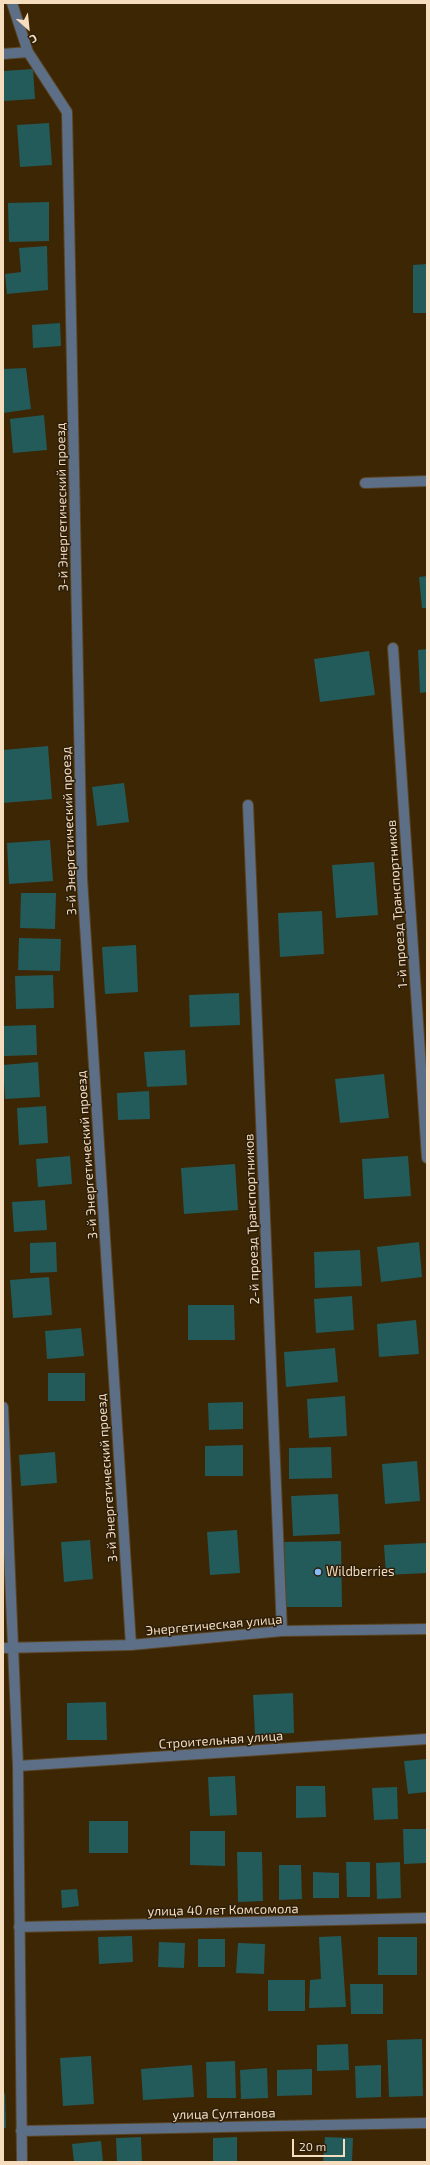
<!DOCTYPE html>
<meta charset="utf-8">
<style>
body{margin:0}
#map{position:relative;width:430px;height:2165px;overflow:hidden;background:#3d2603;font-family:"Exo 2",sans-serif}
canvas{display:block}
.frame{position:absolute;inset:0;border:4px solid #f5ddbe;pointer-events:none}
.north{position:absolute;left:8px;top:8px;width:40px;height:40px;-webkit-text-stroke:3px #2d1f0b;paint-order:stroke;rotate:153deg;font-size:11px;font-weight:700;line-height:16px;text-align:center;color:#f5ddbe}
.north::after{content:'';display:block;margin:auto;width:14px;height:18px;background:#f5ddbe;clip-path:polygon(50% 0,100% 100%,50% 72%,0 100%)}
.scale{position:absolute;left:292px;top:2139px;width:53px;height:18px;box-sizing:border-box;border:2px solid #f5ddbe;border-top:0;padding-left:5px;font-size:12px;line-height:14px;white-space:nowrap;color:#f5ddbe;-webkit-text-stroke:3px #2d1f0b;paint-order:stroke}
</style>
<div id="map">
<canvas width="430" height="2165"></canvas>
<div class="frame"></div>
<div class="north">С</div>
<div class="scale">20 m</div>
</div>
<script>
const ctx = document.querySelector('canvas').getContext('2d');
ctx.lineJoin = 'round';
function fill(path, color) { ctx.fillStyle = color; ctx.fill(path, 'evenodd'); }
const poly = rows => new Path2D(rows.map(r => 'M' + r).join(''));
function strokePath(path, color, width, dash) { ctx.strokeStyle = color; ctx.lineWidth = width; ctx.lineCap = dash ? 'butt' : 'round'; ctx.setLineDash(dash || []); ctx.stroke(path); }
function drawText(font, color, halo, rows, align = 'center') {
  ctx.font = font + ' "Exo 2",sans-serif'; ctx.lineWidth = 3; ctx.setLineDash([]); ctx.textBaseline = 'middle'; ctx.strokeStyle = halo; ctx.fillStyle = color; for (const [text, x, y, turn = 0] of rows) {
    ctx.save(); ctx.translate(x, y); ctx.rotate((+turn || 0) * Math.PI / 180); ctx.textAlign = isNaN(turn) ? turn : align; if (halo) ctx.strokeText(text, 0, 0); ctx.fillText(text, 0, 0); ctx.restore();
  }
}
const building = poly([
 [33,69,35,99,3,101,3,71],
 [49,123,52,165,20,167,17,125],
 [49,202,49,241,9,242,8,203],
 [47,246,48,290,7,294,5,274,21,272,19,248],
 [427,264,427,313,413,313,413,265],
 [60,323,61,346,33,348,32,325],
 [26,368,31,409,3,413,3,369],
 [44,415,47,450,13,453,10,419],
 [427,576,427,608,422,608,419,577],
 [427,649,427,692,420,693,418,650],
 [369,651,375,695,320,702,314,659],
 [48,746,52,799,3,803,3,750],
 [124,783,129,822,97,826,92,787],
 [50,840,53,881,9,884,7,843],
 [374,862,378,915,336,918,332,865],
 [21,893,56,893,55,929,20,928],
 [322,911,324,954,280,957,278,913],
 [19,938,61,939,60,971,18,970],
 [136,945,138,992,105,994,102,947],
 [53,975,54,1008,16,1009,15,976],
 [239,993,240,1025,190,1027,189,995],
 [36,1025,37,1055,4,1056,3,1026],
 [185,1050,187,1085,147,1087,144,1052],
 [38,1062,40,1097,5,1099,3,1065],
 [384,1074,389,1118,340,1123,335,1079],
 [149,1091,150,1119,118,1120,117,1093],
 [46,1106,48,1143,19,1145,17,1108],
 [70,1156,72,1184,38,1187,36,1159],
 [408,1156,411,1196,364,1199,362,1159],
 [235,1164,238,1210,184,1214,181,1168],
 [45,1200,47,1230,14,1232,12,1202],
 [56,1242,57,1272,30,1273,30,1243],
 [419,1242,422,1277,381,1282,377,1247],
 [360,1250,362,1286,315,1288,314,1252],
 [49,1277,52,1315,13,1318,10,1280],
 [352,1296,354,1330,316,1333,314,1299],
 [188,1305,234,1305,235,1340,188,1340],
 [416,1320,419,1354,379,1357,377,1324],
 [81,1328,84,1356,47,1359,45,1331],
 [335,1348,338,1382,286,1387,284,1352],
 [48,1373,85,1373,85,1401,48,1401],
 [345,1396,347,1436,309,1438,307,1399],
 [243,1402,243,1429,209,1430,208,1403],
 [243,1445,243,1476,205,1476,205,1446],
 [331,1447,332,1478,289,1479,289,1448],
 [55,1452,57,1483,21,1486,19,1455],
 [417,1461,420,1501,385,1504,382,1464],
 [338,1494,340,1534,293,1536,291,1496],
 [237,1530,240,1573,210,1575,207,1532],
 [90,1540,93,1579,64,1582,61,1542],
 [341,1541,342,1607,285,1607,284,1542],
 [427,1543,427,1573,386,1575,384,1545],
 [293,1693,294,1733,255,1735,253,1695],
 [106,1702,107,1740,67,1740,67,1703],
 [427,1759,427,1792,408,1794,404,1761],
 [235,1776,237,1815,210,1816,208,1777],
 [296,1786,325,1786,326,1817,296,1818],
 [397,1787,398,1819,374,1820,372,1788],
 [89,1821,128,1821,128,1853,89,1853],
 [403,1829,427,1829,427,1863,404,1864],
 [190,1831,225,1831,225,1866,190,1865],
 [237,1852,262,1852,263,1901,238,1902],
 [346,1862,370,1862,370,1897,347,1897],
 [400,1862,401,1898,377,1899,376,1863],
 [279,1865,301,1865,302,1899,279,1900],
 [313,1872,339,1873,339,1898,313,1898],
 [77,1889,79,1906,62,1908,61,1890],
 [132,1936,133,1962,99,1964,98,1937],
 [341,1936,346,2007,309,2008,310,1980,321,1979,319,1937],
 [378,1937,417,1937,417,1975,378,1975],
 [198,1939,225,1939,225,1967,198,1967],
 [159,1942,185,1943,184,1968,158,1967],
 [238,1943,265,1944,264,1974,236,1973],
 [268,1980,305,1980,305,2011,268,2011],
 [350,1984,383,1984,383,2014,351,2014],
 [422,2039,423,2096,389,2097,387,2040],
 [348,2044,349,2070,317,2071,317,2045],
 [91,2056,94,2104,63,2106,60,2058],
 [235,2061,236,2098,207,2098,206,2062],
 [192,2065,194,2097,143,2100,141,2069],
 [381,2065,381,2097,356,2098,355,2066],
 [267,2068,268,2098,241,2099,240,2070],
 [312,2069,312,2095,277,2096,277,2070],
 [5,2093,6,2128,3,2128,3,2094],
 [141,2137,142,2162,117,2162,116,2138],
 [237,2137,237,2162,213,2162,213,2138],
 [325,2137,353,2138,352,2162,323,2162],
 [101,2141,103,2162,74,2162,72,2144]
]);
const minor = poly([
 [12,3,28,52],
 [3,54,28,52,67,112,82,878,131,1645],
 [365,483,427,481],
 [393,648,427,1158],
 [248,805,282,1631],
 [3,1407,18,1766,22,2162],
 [3,1648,131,1645,282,1631,427,1629],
 [18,1766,427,1739],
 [19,1927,427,1918],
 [21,2131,427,2123]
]);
const markers = [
 [318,1572,4,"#85bbfb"]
];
const streetNames = [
 ["3-й Энергетический проезд",62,507,-91],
 ["3-й Энергетический проезд",69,831,-92],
 ["1-й проезд Транспортников",397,904,-94],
 ["3-й Энергетический проезд",87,1155,-94],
 ["2-й проезд Транспортников",252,1219,-92],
 ["3-й Энергетический проезд",107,1478,-94],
 ["Энергетическая улица",214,1625,-5],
 ["Строительная улица",221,1740,-4],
 ["улица 40 лет Комсомола",223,1910,-1],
 ["улица Султанова",224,2114,-1]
];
const poiNames = [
 ["Wildberries",326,1572]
];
fill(building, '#225b5a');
strokePath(minor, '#5a4321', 12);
strokePath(minor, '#5c6f87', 10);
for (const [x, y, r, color] of markers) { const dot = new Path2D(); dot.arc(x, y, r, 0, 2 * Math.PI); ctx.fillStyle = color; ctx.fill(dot); strokePath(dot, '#2d1f0b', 1.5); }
drawText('13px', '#f5ddbe', '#2d1f0b', streetNames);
drawText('13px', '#f5ddbe', '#2d1f0b', poiNames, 'left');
</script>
